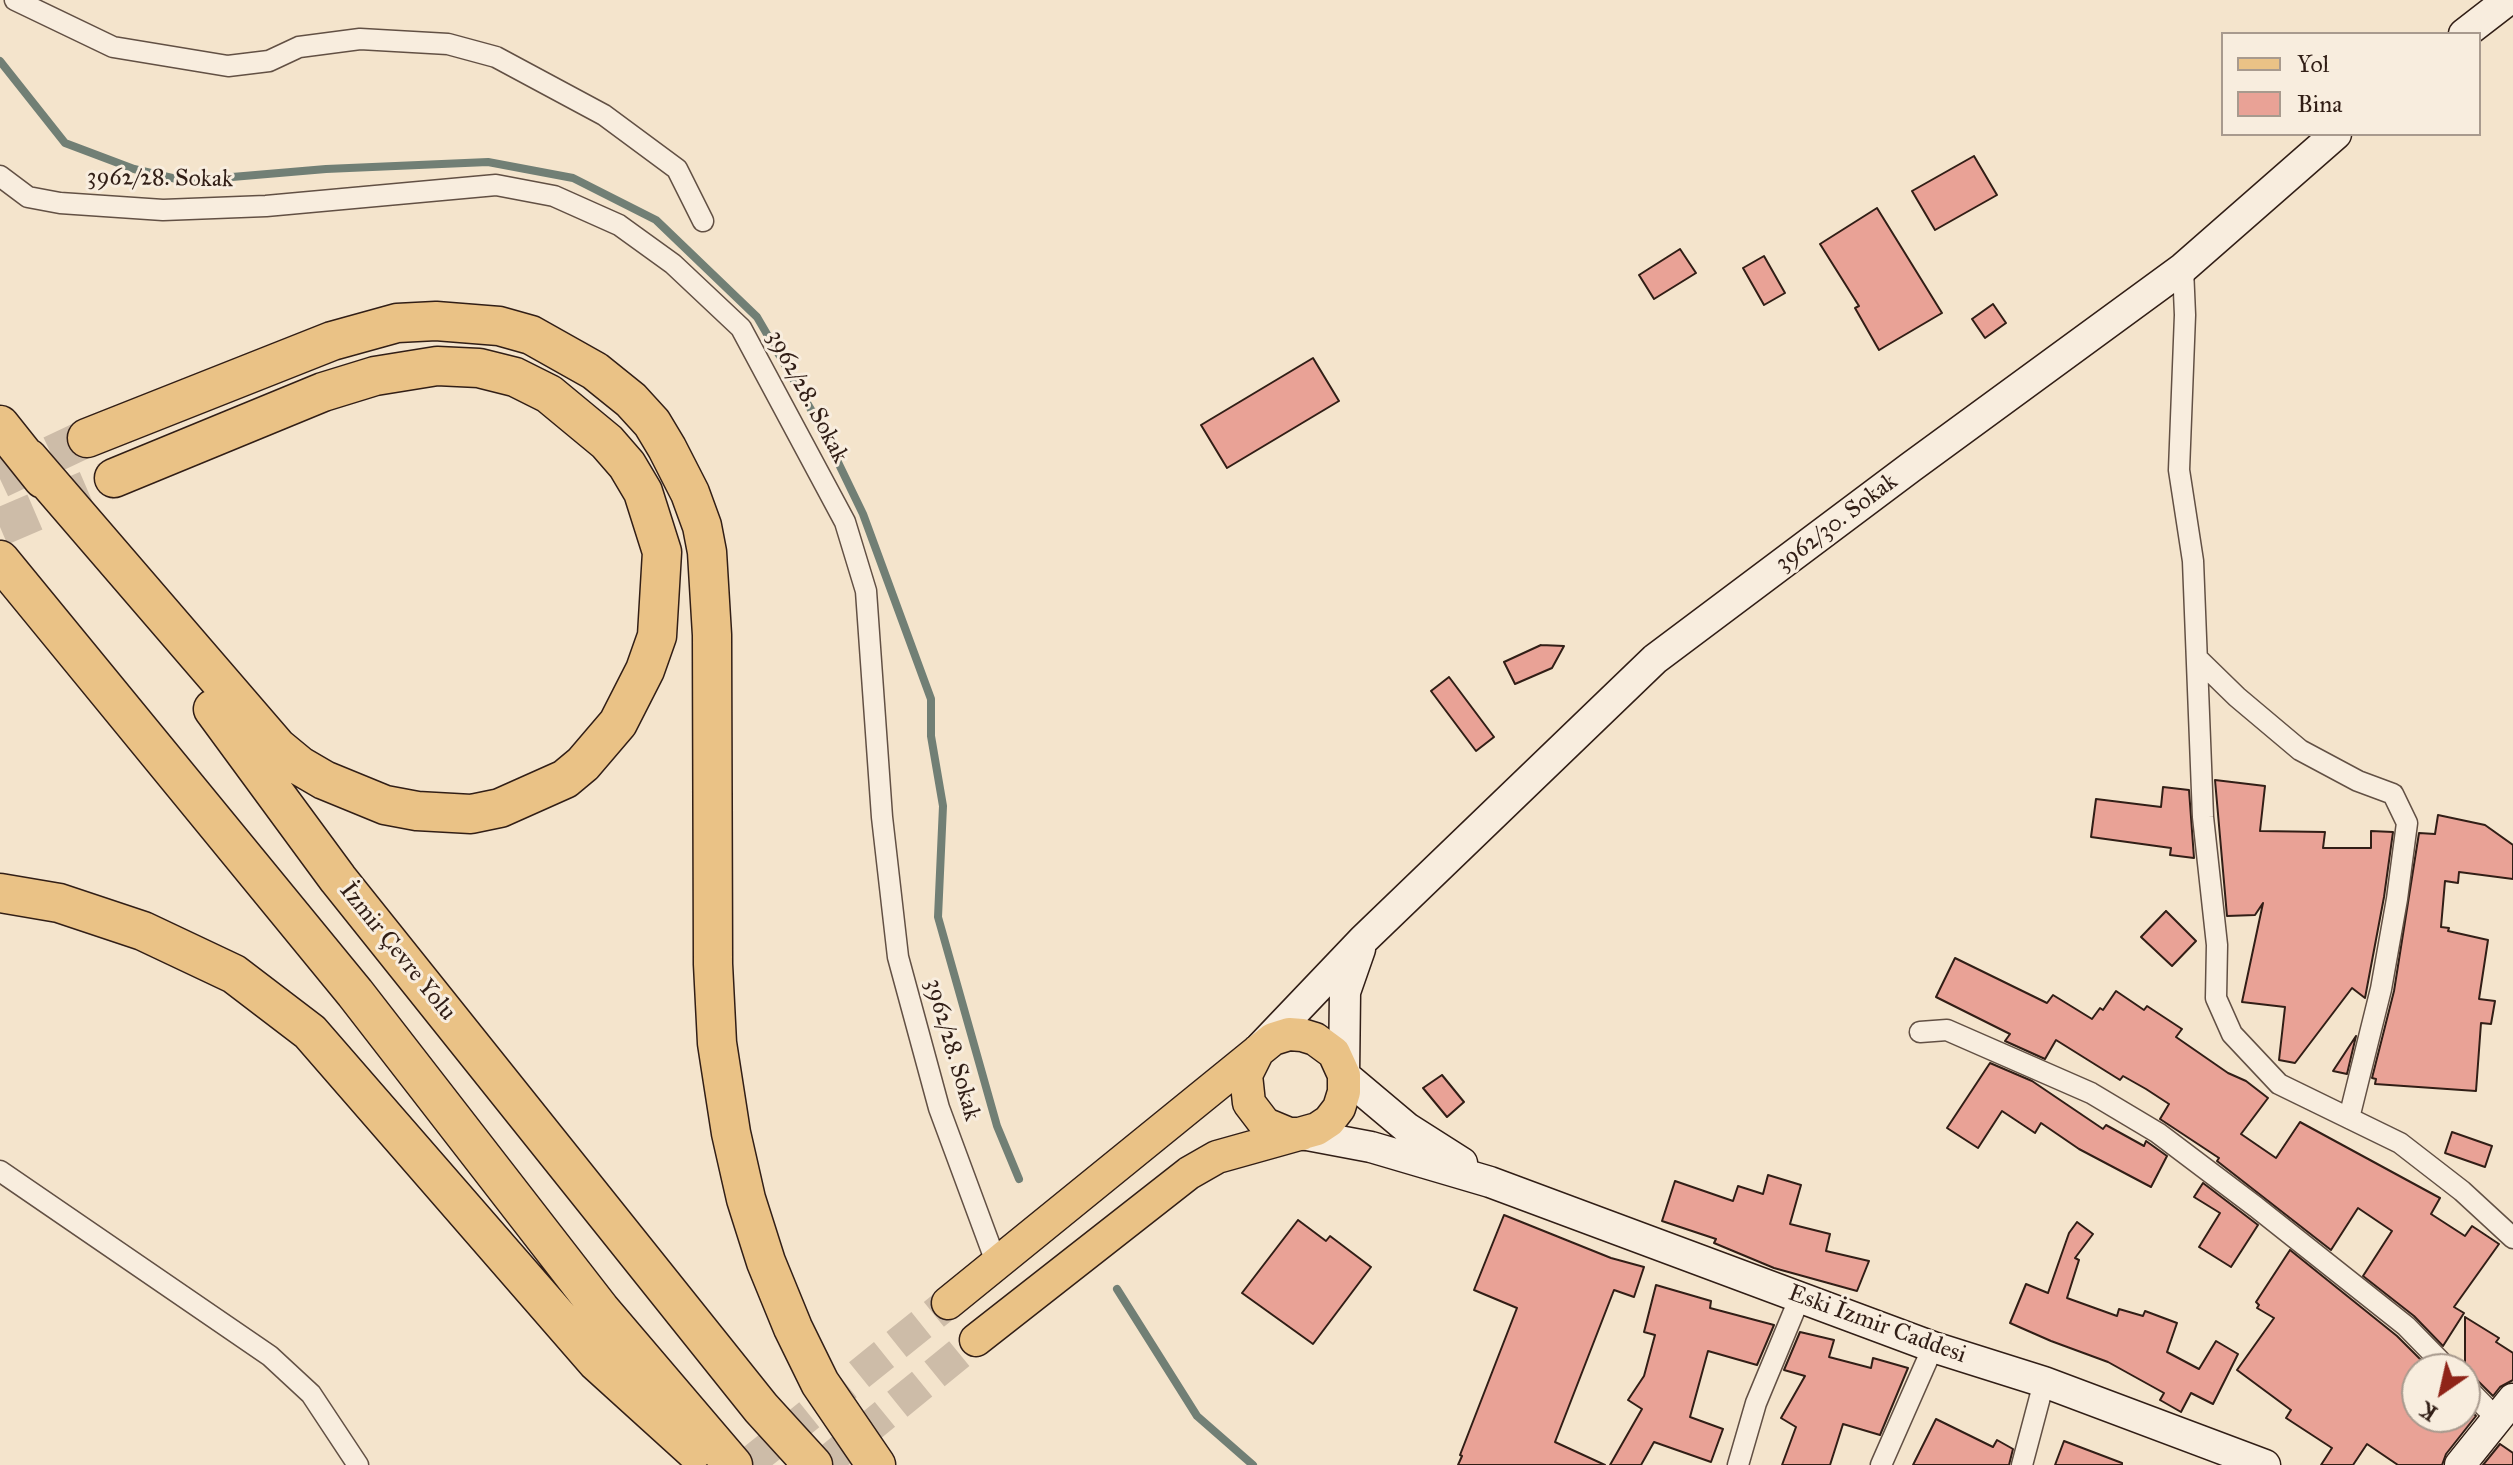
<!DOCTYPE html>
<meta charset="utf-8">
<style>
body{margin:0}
#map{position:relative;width:2513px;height:1465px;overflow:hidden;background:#f4e4cc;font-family:"IM FELL Great Primer",serif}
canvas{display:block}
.legend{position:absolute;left:2221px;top:32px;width:260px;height:104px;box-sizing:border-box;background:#f8edde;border:2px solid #a89a8e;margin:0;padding:10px 14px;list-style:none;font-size:24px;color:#311e16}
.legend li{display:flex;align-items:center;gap:16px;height:40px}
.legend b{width:40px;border:2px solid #a89a8e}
.north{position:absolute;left:2401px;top:1353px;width:80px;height:80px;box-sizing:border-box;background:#f8edde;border:2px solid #a89a8e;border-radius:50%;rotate:214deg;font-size:22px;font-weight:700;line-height:32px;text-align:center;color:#311e16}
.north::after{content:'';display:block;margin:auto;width:28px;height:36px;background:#8f2418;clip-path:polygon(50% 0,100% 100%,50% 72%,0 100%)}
</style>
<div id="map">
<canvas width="2513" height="1465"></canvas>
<ul class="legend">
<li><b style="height:10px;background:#eac286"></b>Yol</li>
<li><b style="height:22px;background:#e9a296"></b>Bina</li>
</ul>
<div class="north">K</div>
</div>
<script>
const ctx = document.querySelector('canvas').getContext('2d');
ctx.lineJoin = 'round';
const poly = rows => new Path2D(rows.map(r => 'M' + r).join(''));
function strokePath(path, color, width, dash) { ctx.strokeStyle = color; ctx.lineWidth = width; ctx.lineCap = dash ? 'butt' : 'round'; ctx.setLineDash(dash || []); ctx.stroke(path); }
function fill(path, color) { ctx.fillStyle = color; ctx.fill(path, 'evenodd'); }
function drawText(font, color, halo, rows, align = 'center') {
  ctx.font = font + ' "IM FELL Great Primer",serif'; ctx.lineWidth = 6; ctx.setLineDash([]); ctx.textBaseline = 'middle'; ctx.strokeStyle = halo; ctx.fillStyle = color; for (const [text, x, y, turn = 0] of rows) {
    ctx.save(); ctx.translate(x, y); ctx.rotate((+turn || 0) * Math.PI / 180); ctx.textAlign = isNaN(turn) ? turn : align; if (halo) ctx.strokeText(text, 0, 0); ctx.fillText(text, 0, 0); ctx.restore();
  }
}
const stream = poly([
 [0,61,65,143,134,169,185,181,326,169,488,162,573,178,656,220,757,317,820,425,863,514,931,699,931,736,943,806,938,917,997,1126,1019,1179],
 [1117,1289,1197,1416,1253,1465]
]);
const building = poly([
 [1974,156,1997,195,1935,230,1912,191,1974,156],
 [1877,208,1942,313,1879,350,1855,308,1859,306,1820,244,1877,208],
 [1680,249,1696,273,1654,299,1639,275,1680,249],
 [1764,256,1785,293,1764,305,1743,268,1764,256],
 [1993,304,2006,323,1985,338,1972,319,1993,304],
 [1313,358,1339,401,1227,468,1201,425,1313,358],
 [1541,645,1564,646,1552,668,1515,684,1504,662,1541,645],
 [1449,677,1494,737,1476,751,1431,691,1449,677],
 [2215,780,2265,786,2260,831,2325,832,2323,848,2371,848,2371,831,2393,832,2384,897,2365,998,2352,988,2295,1063,2279,1060,2285,1007,2242,1002,2263,903,2255,915,2227,916,2215,780],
 [2163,787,2189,790,2194,858,2170,855,2171,848,2091,837,2096,799,2161,807,2163,787],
 [2438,815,2485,825,2513,845,2513,879,2459,872,2458,883,2445,881,2441,927,2449,928,2448,931,2488,940,2479,999,2495,1001,2491,1024,2481,1023,2476,1091,2375,1084,2376,1079,2372,1078,2394,991,2419,833,2435,834,2438,815],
 [2166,911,2196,941,2172,966,2141,937,2166,911],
 [1955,958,2047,1003,2053,995,2092,1019,2100,1008,2103,1010,2116,991,2144,1010,2147,1006,2182,1029,2176,1037,2228,1073,2246,1081,2268,1098,2241,1134,2276,1158,2300,1122,2440,1198,2431,1214,2465,1236,2472,1226,2499,1244,2454,1307,2464,1313,2443,1346,2414,1316,2363,1276,2392,1231,2358,1208,2331,1250,2217,1161,2219,1158,2160,1119,2169,1104,2146,1089,2123,1076,2120,1080,2056,1040,2045,1059,2005,1041,2010,1034,1936,997,1955,958],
 [2356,1036,2347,1074,2333,1071,2356,1036],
 [1990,1063,2032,1081,2103,1129,2106,1125,2144,1146,2146,1141,2167,1156,2151,1187,2079,1149,2041,1123,2035,1133,2002,1111,1978,1148,1947,1128,1990,1063],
 [1442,1075,1464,1102,1447,1117,1423,1088,1442,1075],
 [2452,1132,2492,1146,2485,1167,2445,1153,2452,1132],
 [1768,1175,1801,1185,1790,1224,1830,1234,1826,1251,1869,1261,1857,1291,1774,1268,1714,1243,1716,1239,1662,1221,1675,1181,1733,1201,1738,1186,1763,1194,1768,1175],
 [2203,1183,2258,1225,2231,1267,2199,1247,2220,1213,2194,1197,2203,1183],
 [1504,1215,1611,1258,1644,1267,1634,1297,1614,1290,1555,1442,1605,1465,1458,1465,1462,1456,1460,1455,1517,1308,1474,1290,1504,1215],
 [1298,1220,1326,1241,1330,1236,1371,1267,1313,1344,1242,1293,1298,1220],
 [2077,1222,2093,1234,2075,1258,2079,1260,2067,1298,2117,1316,2119,1309,2143,1316,2145,1311,2177,1323,2167,1352,2199,1369,2216,1341,2238,1354,2213,1404,2191,1393,2181,1412,2160,1400,2164,1393,2108,1362,2051,1341,2010,1323,2026,1284,2048,1293,2069,1233,2077,1222],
 [2290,1250,2397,1336,2429,1368,2417,1369,2417,1417,2465,1417,2465,1405,2476,1416,2446,1454,2442,1465,2398,1465,2367,1444,2353,1465,2321,1465,2332,1448,2286,1418,2291,1410,2237,1370,2274,1318,2257,1308,2259,1305,2256,1302,2290,1250],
 [1656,1285,1711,1301,1710,1308,1774,1325,1757,1365,1708,1351,1690,1417,1723,1429,1711,1462,1654,1442,1641,1465,1610,1465,1642,1409,1628,1400,1644,1376,1655,1335,1644,1332,1656,1285],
 [2465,1317,2499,1338,2496,1342,2513,1353,2513,1380,2500,1387,2493,1396,2474,1377,2465,1373,2465,1317],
 [1800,1332,1834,1340,1829,1357,1871,1368,1873,1358,1908,1368,1880,1435,1843,1424,1830,1465,1782,1465,1796,1427,1781,1418,1805,1376,1784,1370,1800,1332],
 [1936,1419,1993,1447,1997,1440,2013,1449,2009,1465,1913,1465,1936,1419],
 [2064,1441,2122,1463,2122,1465,2055,1465,2064,1441],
 [2500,1444,2513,1453,2513,1465,2483,1465,2500,1444]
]);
const primaryTunnel = poly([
 [747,1465,948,1303],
 [823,1465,976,1340]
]);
const highwayTunnel = poly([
 [0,479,87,438],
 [0,527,114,478]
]);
const street = poly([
 [15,0,113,47,228,66,269,61,299,47,360,39,448,44,496,57,604,115,677,169,703,221],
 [0,176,28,197,60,203,163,210,266,206,496,185,554,196,619,225,673,264,741,328,845,522,866,591,882,817,898,957,939,1108,996,1262],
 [2183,268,2185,315,2179,470,2193,561,2203,817,2217,945,2216,998,2232,1034,2279,1084,2400,1143,2462,1191,2513,1238],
 [2198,659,2237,697,2300,750,2358,781,2393,794,2407,823,2397,899,2381,989,2349,1118],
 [1920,1032,1947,1030,2091,1093,2158,1133,2256,1207,2406,1326,2448,1369],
 [0,1171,270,1356,311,1394,358,1465],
 [2465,1386,2498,1420],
 [1738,1465,1756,1403,1800,1297],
 [1881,1465,1933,1347],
 [2022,1465,2044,1382]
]);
const secondary = poly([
 [2464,34,2508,0],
 [1360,949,1345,992,1344,1075,1407,1128,1462,1163],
 [1261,1047,1363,940,1655,659,1911,467,2183,268,2336,134],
 [1302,1134,1371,1147,1490,1182,1933,1347,2044,1382,2265,1465],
 [2460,1465,2513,1399]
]);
const primary = poly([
 [1258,1051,1246,1075,1249,1103,1265,1124,1289,1134,1302,1134],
 [948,1303,1273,1039,1289,1034,1302,1035,1315,1039,1334,1053,1344,1075,1344,1092,1339,1108,1329,1121,1317,1129,1217,1157,1189,1173,976,1340]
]);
const highway = poly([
 [0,425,43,479],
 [87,438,332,341,397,323,436,321,499,326,531,335,595,371,631,400,652,423,667,448,690,493,702,526,707,552,712,635,713,964,717,1043,731,1133,746,1199,766,1262,793,1328,820,1383,876,1465],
 [28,458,277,747,300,766,324,780,385,805,417,811,471,814,500,808,565,779,583,764,618,723,645,670,657,636,662,552,643,492,627,465,607,442,549,394,515,377,479,368,437,366,375,376,323,392,114,478],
 [0,560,355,993,600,1309,733,1465],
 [213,709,338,879,761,1408,813,1465],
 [0,893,59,903,143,931,234,974,310,1032,597,1362,694,1450]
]);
const streetNames = [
 ["3962/28. Sokak",160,179,1],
 ["3962/28. Sokak",807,397,62],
 ["3962/30. Sokak",1837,523,-37],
 ["İzmir Çevre Yolu",397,952,51],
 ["3962/28. Sokak",952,1050,74],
 ["Eski İzmir Caddesi",1877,1325,20]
];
strokePath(stream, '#717f75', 8);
fill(building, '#e9a296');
strokePath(building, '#311e16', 2);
strokePath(primaryTunnel, '#cdbca8', 32, [32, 16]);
strokePath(highwayTunnel, '#cdbca8', 38, [38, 19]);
strokePath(street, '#625044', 23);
strokePath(secondary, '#311e16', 33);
strokePath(primary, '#311e16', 35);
strokePath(highway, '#311e16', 41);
strokePath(street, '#f8edde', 20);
strokePath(secondary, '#f8edde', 30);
strokePath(primary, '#eac286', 32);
strokePath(highway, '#eac286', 38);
drawText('24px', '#311e16', '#f8edde', streetNames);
</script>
